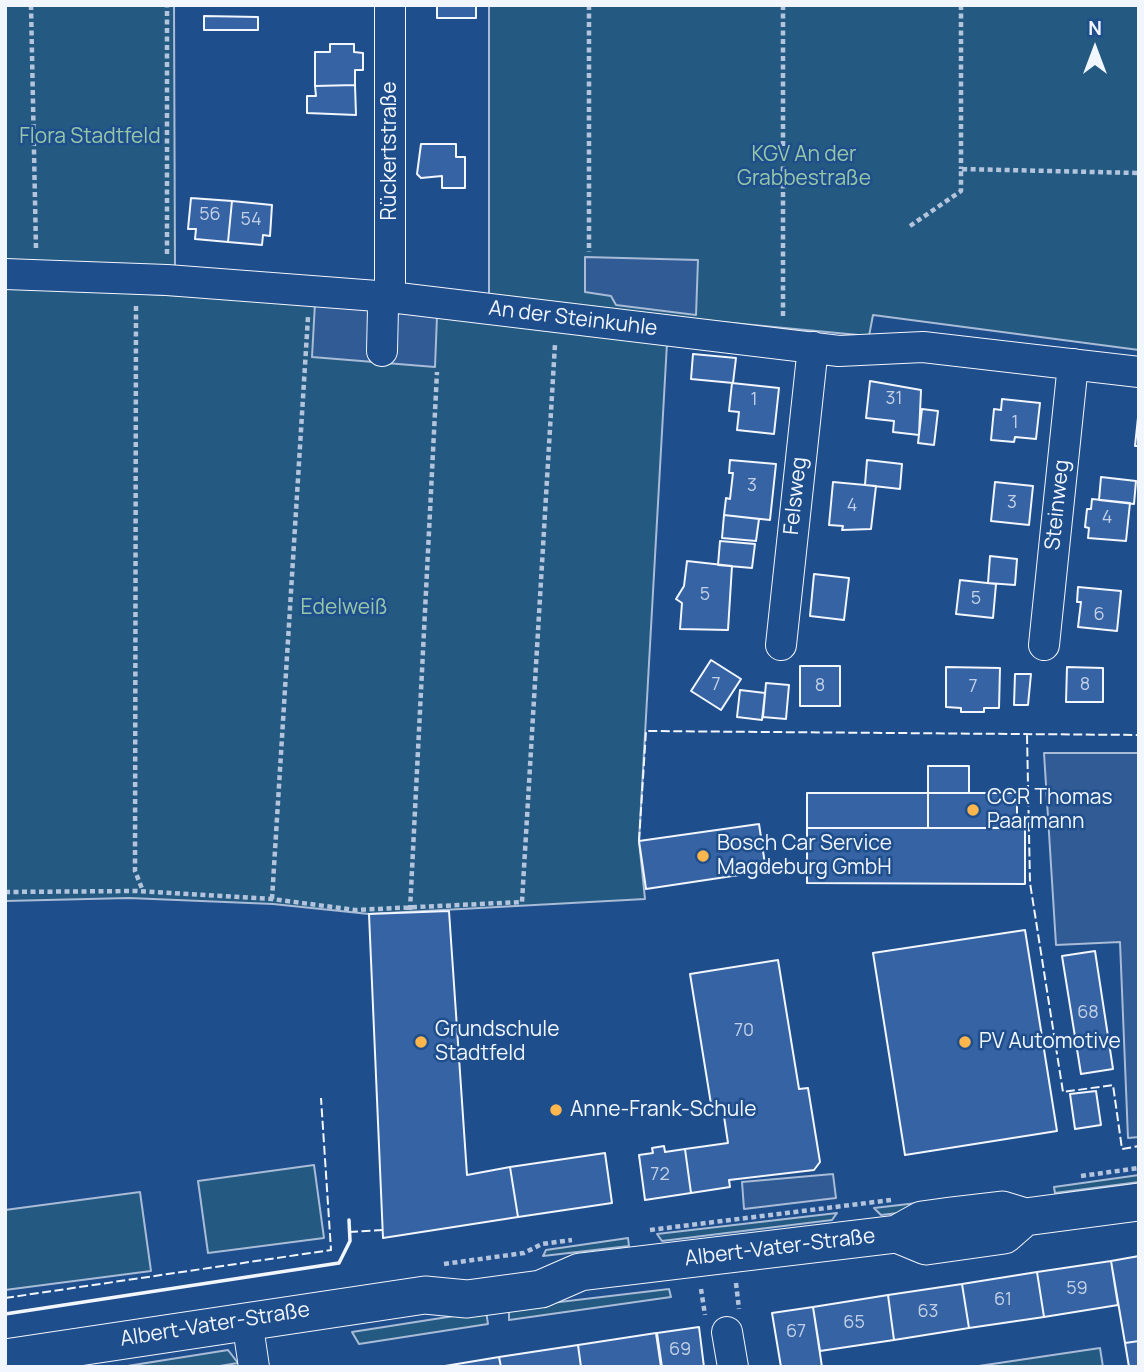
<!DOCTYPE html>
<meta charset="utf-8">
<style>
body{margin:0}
#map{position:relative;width:1144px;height:1372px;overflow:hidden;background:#1f4e8c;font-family:Manrope,sans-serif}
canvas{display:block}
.frame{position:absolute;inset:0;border:7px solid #f2f6ff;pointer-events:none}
.north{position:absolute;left:1060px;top:14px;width:70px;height:70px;-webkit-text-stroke:5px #1f4e8c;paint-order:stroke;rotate:0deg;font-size:19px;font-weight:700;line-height:28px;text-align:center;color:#f2f6ff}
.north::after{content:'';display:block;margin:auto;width:24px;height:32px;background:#f2f6ff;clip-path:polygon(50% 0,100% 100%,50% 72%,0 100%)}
</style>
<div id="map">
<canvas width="1144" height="1372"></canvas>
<div class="frame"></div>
<div class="north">N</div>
</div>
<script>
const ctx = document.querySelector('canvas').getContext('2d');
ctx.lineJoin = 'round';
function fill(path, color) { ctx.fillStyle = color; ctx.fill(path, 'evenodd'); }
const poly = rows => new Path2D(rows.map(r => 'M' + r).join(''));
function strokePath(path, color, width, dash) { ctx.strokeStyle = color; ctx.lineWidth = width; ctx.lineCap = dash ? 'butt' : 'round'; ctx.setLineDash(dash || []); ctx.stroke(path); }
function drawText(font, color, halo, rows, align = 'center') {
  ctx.font = font + ' Manrope,sans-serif'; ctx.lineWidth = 5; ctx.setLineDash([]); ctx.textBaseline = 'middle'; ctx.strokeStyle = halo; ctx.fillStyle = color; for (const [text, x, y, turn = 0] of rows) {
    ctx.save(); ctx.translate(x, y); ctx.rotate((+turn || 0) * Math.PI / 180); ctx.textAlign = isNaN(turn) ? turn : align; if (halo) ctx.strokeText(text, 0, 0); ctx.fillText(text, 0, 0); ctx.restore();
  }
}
const green = poly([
 [5,5,174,5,175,273,5,268,5,5],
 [489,5,1139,5,1139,350,873,315,869,336,489,300,489,5],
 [5,287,309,302,667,343,639,841,645,899,369,914,273,904,129,898,5,901,5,287],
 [314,1165,324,1238,208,1253,198,1181,314,1165],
 [1139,1175,1139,1182,1055,1193,1054,1187,1139,1175],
 [140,1192,151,1271,5,1290,5,1210,140,1192],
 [943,1200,942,1208,881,1215,874,1208,943,1200],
 [837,1213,832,1220,662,1241,657,1234,837,1213],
 [628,1238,629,1246,543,1256,546,1250,628,1238],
 [669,1289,671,1297,509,1320,509,1308,669,1289],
 [486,1311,488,1324,359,1344,352,1332,486,1311],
 [1100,1348,1103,1367,972,1367,1100,1348],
 [228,1350,238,1363,214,1367,121,1367,228,1350]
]);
const parking = poly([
 [585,257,698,260,696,315,616,305,611,296,585,292,585,257],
 [315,303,437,316,435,367,312,357,315,303],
 [1044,753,1139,753,1139,1137,1128,1138,1120,942,1056,945,1044,753],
 [833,1174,836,1198,744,1209,742,1182,833,1174]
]);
const building = poly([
 [437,5,476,5,476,18,437,18,437,5],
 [204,16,258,17,258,30,204,30,204,16],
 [330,44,354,44,354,52,363,53,363,70,355,70,355,85,315,86,315,52,330,52,330,44],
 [355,85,356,115,307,113,307,96,316,96,315,86,355,85],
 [421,144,456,144,456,157,465,157,465,188,442,188,442,176,421,178,417,174,421,144],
 [191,198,232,201,228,242,195,239,196,229,188,229,191,198],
 [232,201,272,205,270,236,263,235,262,245,228,242,232,201],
 [693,354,736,358,733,383,691,379,693,354],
 [870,381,921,390,919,435,893,432,894,421,866,418,870,381],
 [732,383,779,388,774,434,737,430,739,412,729,411,732,383],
 [1002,399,1040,403,1036,439,1015,437,1014,442,991,440,994,409,1001,410,1002,399],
 [1139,408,1139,446,1135,446,1139,408],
 [922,409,938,411,934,445,918,443,922,409],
 [730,460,776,464,770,520,724,515,726,498,730,499,733,473,729,473,730,460],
 [867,460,902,464,900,489,865,485,867,460],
 [1101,477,1136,481,1134,504,1099,500,1101,477],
 [833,482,876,486,871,529,842,530,843,526,829,525,833,482],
 [995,482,1033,486,1029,525,991,521,995,482],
 [1092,499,1130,503,1126,541,1088,538,1089,528,1085,527,1087,509,1091,509,1092,499],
 [724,515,759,519,756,541,722,538,724,515],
 [720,541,755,544,752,568,718,565,720,541],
 [990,556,1017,559,1015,585,988,583,990,556],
 [687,561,732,566,728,630,680,629,682,603,676,599,684,586,687,561],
 [814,574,849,578,844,620,810,616,814,574],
 [960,580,996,584,993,618,956,614,960,580],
 [1078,587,1121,591,1117,631,1078,627,1081,602,1077,602,1078,587],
 [711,660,741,679,721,710,691,691,711,660],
 [800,666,840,666,840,706,800,706,800,666],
 [946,667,1000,668,999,708,984,708,984,712,961,712,961,708,946,707,946,667],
 [1067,667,1103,668,1103,702,1066,702,1067,667],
 [1015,674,1031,674,1028,705,1014,705,1015,674],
 [766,683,789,685,786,719,763,717,766,683],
 [740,690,765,693,762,720,737,717,740,690],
 [928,766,969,766,969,793,928,793,928,766],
 [807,793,928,793,928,828,807,828,807,793],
 [928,793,1017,793,1017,828,928,828,928,793],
 [759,824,766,871,646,889,639,841,759,824],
 [807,828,1025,828,1025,884,807,883,807,828],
 [449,911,467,1175,510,1167,518,1217,383,1238,369,914,449,911],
 [1025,930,1057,1131,905,1155,873,953,1025,930],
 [1095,951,1113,1069,1081,1074,1062,956,1095,951],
 [778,960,799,1089,808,1088,820,1162,814,1170,729,1180,730,1187,691,1193,685,1149,728,1143,722,1103,711,1104,690,974,778,960],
 [1096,1091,1101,1125,1075,1129,1070,1094,1096,1091],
 [664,1146,665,1152,685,1149,691,1193,645,1200,639,1155,653,1153,652,1148,664,1146],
 [605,1153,612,1203,518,1217,510,1167,605,1153],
 [1139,1256,1139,1341,1125,1343,1111,1261,1139,1256],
 [1111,1261,1118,1305,1044,1317,1037,1272,1111,1261],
 [1037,1272,1044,1317,969,1328,962,1284,1037,1272],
 [962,1284,969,1328,894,1340,888,1295,962,1284],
 [888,1295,894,1340,820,1351,813,1307,888,1295],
 [813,1307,822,1367,781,1367,772,1313,813,1307],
 [699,1327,704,1367,662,1367,657,1333,699,1327],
 [656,1333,661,1367,581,1367,578,1345,656,1333],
 [1139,1341,1139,1367,1129,1367,1125,1343,1139,1341],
 [578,1345,581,1367,501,1367,499,1357,578,1345],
 [499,1357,501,1367,439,1367,499,1357]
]);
const path = poly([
 [31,5,36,249],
 [589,5,589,252],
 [783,5,783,319],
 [961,5,961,169],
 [910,226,961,191,961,169,1139,173],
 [167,254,167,5],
 [136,306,135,871,143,891],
 [5,892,137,891,272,899,355,910,522,902,555,344],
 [272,899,308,317],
 [410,910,437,372],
 [1081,1176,1139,1168],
 [650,1230,891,1200],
 [444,1264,524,1253,542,1244,572,1240],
 [736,1283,739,1309],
 [701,1289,705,1315]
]);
const minor = poly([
 [5,274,167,280,390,297,839,351,923,347,1139,372],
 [390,297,390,5],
 [382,351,383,308,390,297],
 [781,645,813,347],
 [1044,645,1073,364],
 [247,1320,254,1367],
 [727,1332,733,1367]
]);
const major = poly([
 [897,1234,926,1246,1004,1235,1020,1221],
 [5,1358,425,1295,467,1299,541,1289,580,1272,897,1234,922,1220,951,1216,1002,1210,1025,1217,1139,1202]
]);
const fence = poly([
 [1027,735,1030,883,1063,1092,1113,1085,1122,1149,1139,1146],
 [639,841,646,731,1139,735],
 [349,1232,383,1230],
 [5,1298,331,1250,321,1098]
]);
const wall = poly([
 [5,1314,339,1263,350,1241,349,1220]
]);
const markers = [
 [973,810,7,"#ffb74d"],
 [703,856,7,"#ffb74d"],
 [421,1042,7,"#ffb74d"],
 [965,1042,7,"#ffb74d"],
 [556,1110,7,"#ffb74d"]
];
const numberNames = [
 ["56",210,215],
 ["54",251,220],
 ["31",894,399],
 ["1",754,400],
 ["1",1015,423],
 ["3",752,486],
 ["3",1012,503],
 ["4",852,506],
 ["4",1107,518],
 ["5",705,595],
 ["5",976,599],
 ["6",1099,615],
 ["7",716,685],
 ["8",1085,685],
 ["8",820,686],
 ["7",973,687],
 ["68",1088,1013],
 ["70",744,1031],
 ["72",660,1175],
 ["59",1077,1289],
 ["61",1003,1300],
 ["63",928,1312],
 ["65",854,1323],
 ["67",796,1332],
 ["69",680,1350]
];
const parkNames = [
 ["Flora Stadtfeld",90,137],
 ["KGV An der",804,155],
 ["Grabbestraße",804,179],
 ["Edelweiß",344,608]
];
const streetNames = [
 ["Rückertstraße",390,151,-90],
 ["An der Steinkuhle",573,319,7],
 ["Felsweg",796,496,-84],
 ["Steinweg",1058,505,-84],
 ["Albert-Vater-Straße",780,1248,-7],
 ["Albert-Vater-Straße",215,1325,-9]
];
const poiNames = [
 ["CCR Thomas",987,798],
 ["Paarmann",987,822],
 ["Bosch Car Service",717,844],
 ["Magdeburg GmbH",717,868],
 ["Grundschule",435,1030],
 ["Stadtfeld",435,1054],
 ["PV Automotive",979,1042],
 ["Anne-Frank-Schule",570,1110]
];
fill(green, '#245a82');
strokePath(green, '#a8bbd7', 2);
fill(parking, '#305b95');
strokePath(parking, '#a8bbd7', 2);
fill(building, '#3563a3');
strokePath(building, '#f2f6ff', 2);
strokePath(minor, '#f2f6ff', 32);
strokePath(major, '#f2f6ff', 39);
strokePath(path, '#b3c4dc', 4.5, [5, 3.5]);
strokePath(minor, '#1f4e8c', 30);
strokePath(major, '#1f4e8c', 37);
strokePath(fence, '#f2f6ff', 2, [9, 3.5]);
strokePath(wall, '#f2f6ff', 3.5);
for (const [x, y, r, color] of markers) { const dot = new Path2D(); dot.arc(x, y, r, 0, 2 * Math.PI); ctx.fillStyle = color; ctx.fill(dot); strokePath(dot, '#1f4e8c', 2.5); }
drawText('18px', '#c3d1e8', null, numberNames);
drawText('21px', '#97c8a6', '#1f4e8c', parkNames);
drawText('21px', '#f2f6ff', '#1f4e8c', streetNames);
drawText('21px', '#f2f6ff', '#1f4e8c', poiNames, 'left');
</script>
